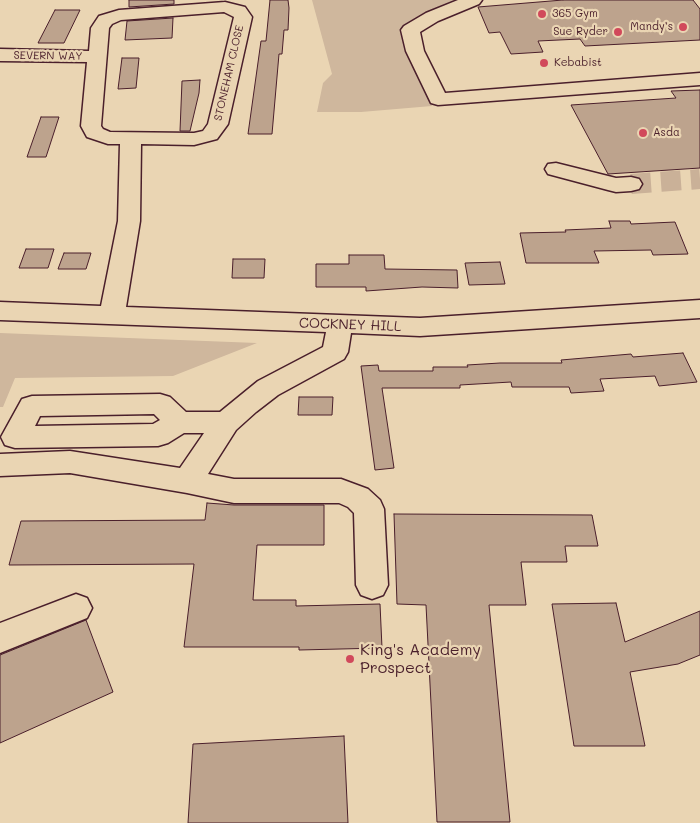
<!DOCTYPE html>
<meta charset="utf-8">
<style>
body{margin:0}
canvas{display:block;background:#ead5b3}
</style>
<canvas width="700" height="823"></canvas>
<script>
const ctx = document.querySelector('canvas').getContext('2d');
ctx.lineJoin = 'round';
function fill(path, color) { ctx.fillStyle = color; ctx.fill(path, 'evenodd'); }
const poly = rows => new Path2D(rows.map(r => 'M' + r).join(''));
function strokePath(path, color, width, dash) { ctx.strokeStyle = color; ctx.lineWidth = width; ctx.lineCap = dash ? 'butt' : 'round'; ctx.setLineDash(dash || []); ctx.stroke(path); }
function drawText(font, color, halo, rows, align = 'center') {
  ctx.font = font + ' Mali,sans-serif'; ctx.lineWidth = 4.5; ctx.setLineDash([]); ctx.textBaseline = 'middle'; ctx.strokeStyle = halo; ctx.fillStyle = color; for (const [text, x, y, turn = 0] of rows) {
    ctx.save(); ctx.translate(x, y); ctx.rotate((+turn || 0) * Math.PI / 180); ctx.textAlign = isNaN(turn) ? turn : align; if (halo) ctx.strokeText(text, 0, 0); ctx.fillText(text, 0, 0); ctx.restore();
  }
}
const green = poly([
 [312,0,455,0,402,27,408,54,432,106,361,112,317,112,323,83,332,74],
 [0,333,257,343,173,376,15,378,3,407,0,407]
]);
const building = poly([
 [129,0,174,0,174,4,129,7,129,0],
 [270,0,288,0,289,8,288,30,284,30,282,54,279,54,272,134,248,134,261,41,266,41,270,0],
 [563,0,693,0,700,9,700,40,585,46,580,39,538,41,543,52,511,54,500,32,489,33,478,7,563,0],
 [55,10,80,10,64,43,38,43,55,10],
 [173,18,172,38,125,40,127,21,173,18],
 [122,58,139,58,136,88,118,89,122,58],
 [200,80,199,93,190,131,180,131,182,81,200,80],
 [700,90,700,168,608,174,571,105,676,98,671,91,700,90],
 [41,117,59,117,46,157,27,157,41,117],
 [609,221,630,221,631,224,675,222,688,254,653,255,651,250,594,251,599,263,526,263,520,233,566,232,565,230,611,228,609,221],
 [26,249,54,249,48,268,19,268,26,249],
 [64,253,91,253,86,269,58,269,64,253],
 [349,255,384,255,385,269,457,270,458,288,422,287,366,291,366,287,316,287,316,264,349,264,349,255],
 [233,259,265,259,264,278,232,278,233,259],
 [500,262,505,284,469,285,465,263,500,262],
 [683,353,697,382,659,386,655,376,600,379,604,391,571,393,569,387,512,387,511,382,460,385,460,388,382,388,394,468,375,470,361,366,378,365,379,371,433,371,433,367,468,367,467,365,500,363,562,363,561,360,631,354,633,357,683,353],
 [299,397,333,397,332,415,298,415,299,397],
 [207,503,234,505,324,505,324,545,257,545,253,600,296,600,296,606,380,604,382,648,299,650,299,647,184,647,194,564,9,565,21,521,205,520,207,503],
 [394,514,592,515,598,546,565,546,567,562,521,562,526,605,489,605,510,822,437,822,426,605,397,604,394,514],
 [616,603,625,642,700,611,700,655,678,664,630,672,645,746,574,746,552,604,616,603],
 [86,620,113,692,0,743,0,655,86,620],
 [344,736,348,823,188,823,193,744,344,736]
]);
const minorTunnel = poly([
 [631,184,700,179]
]);
const minor = poly([
 [458,0,482,0,479,4,438,21,420,32,424,51,445,93,700,73,700,85,438,105,431,103,406,51,401,30,404,26,426,13,458,0],
 [225,2,245,7,252,17,228,124,217,139,194,145,141,144,140,221,126,307,420,318,700,300,700,318,420,336,351,333,348,352,344,359,278,395,256,412,236,430,208,474,234,479,341,479,368,489,380,500,384,509,388,585,383,595,372,599,361,595,356,585,354,513,348,507,339,503,234,503,187,493,70,473,0,476,0,454,70,451,180,468,204,433,184,433,168,443,158,446,15,448,5,445,1,437,22,399,32,396,160,394,170,397,186,412,220,412,258,381,323,347,326,332,0,320,0,302,101,306,118,221,120,144,108,144,87,137,81,126,87,62,0,61,0,49,89,51,91,28,99,16,119,10,225,2],
 [224,12,234,17,208,124,203,131,194,133,110,132,103,129,101,126,109,28,112,24,121,20,224,12],
 [154,414,160,420,153,424,35,426,40,416,154,414],
 [556,163,616,178,631,177,639,179,642,184,639,189,631,191,616,192,608,190,548,174,545,169,548,164,556,163],
 [76,594,87,598,92,608,87,618,0,653,0,623,76,594]
]);
const markers = [
 [542,14,5,"#d1495b"],
 [683,27,5,"#d1495b"],
 [618,32,5,"#d1495b"],
 [544,63,5,"#d1495b"],
 [643,133,5,"#d1495b"],
 [350,659,5,"#d1495b"]
];
const farPoinames = [
 ["365 Gym",552,14],
 ["Mandy’s",673,27,"right"],
 ["Sue Ryder",608,32,"right"],
 ["Kebabist",554,63],
 ["Asda",653,133]
];
const farStreetnames = [
 ["SEVERN WAY",48,56,1],
 ["STONEHAM CLOSE",229,73,-77]
];
const streetNames = [
 ["COCKNEY HILL",350,325,2]
];
const nearPoinames = [
 ["King's Academy",360,650],
 ["Prospect",360,668]
];
fill(green, '#cfb79d');
fill(building, '#bda38d');
strokePath(building, '#4a1f2b', 1);
strokePath(minorTunnel, '#cab198', 20, [20, 10]);
strokePath(minor, '#4a1f2b', 3);
fill(minor, '#ead5b3');
for (const [x, y, r, color] of markers) { const dot = new Path2D(); dot.arc(x, y, r, 0, 2 * Math.PI); ctx.fillStyle = color; ctx.fill(dot); strokePath(dot, '#ead5b3', 2); }
drawText('11px', '#4a1f2b', '#ead5b3', farPoinames, 'left');
drawText('11px', '#4a1f2b', '#ead5b3', farStreetnames);
drawText('14px', '#4a1f2b', '#ead5b3', streetNames);
drawText('16px', '#4a1f2b', '#ead5b3', nearPoinames, 'left');
</script>
